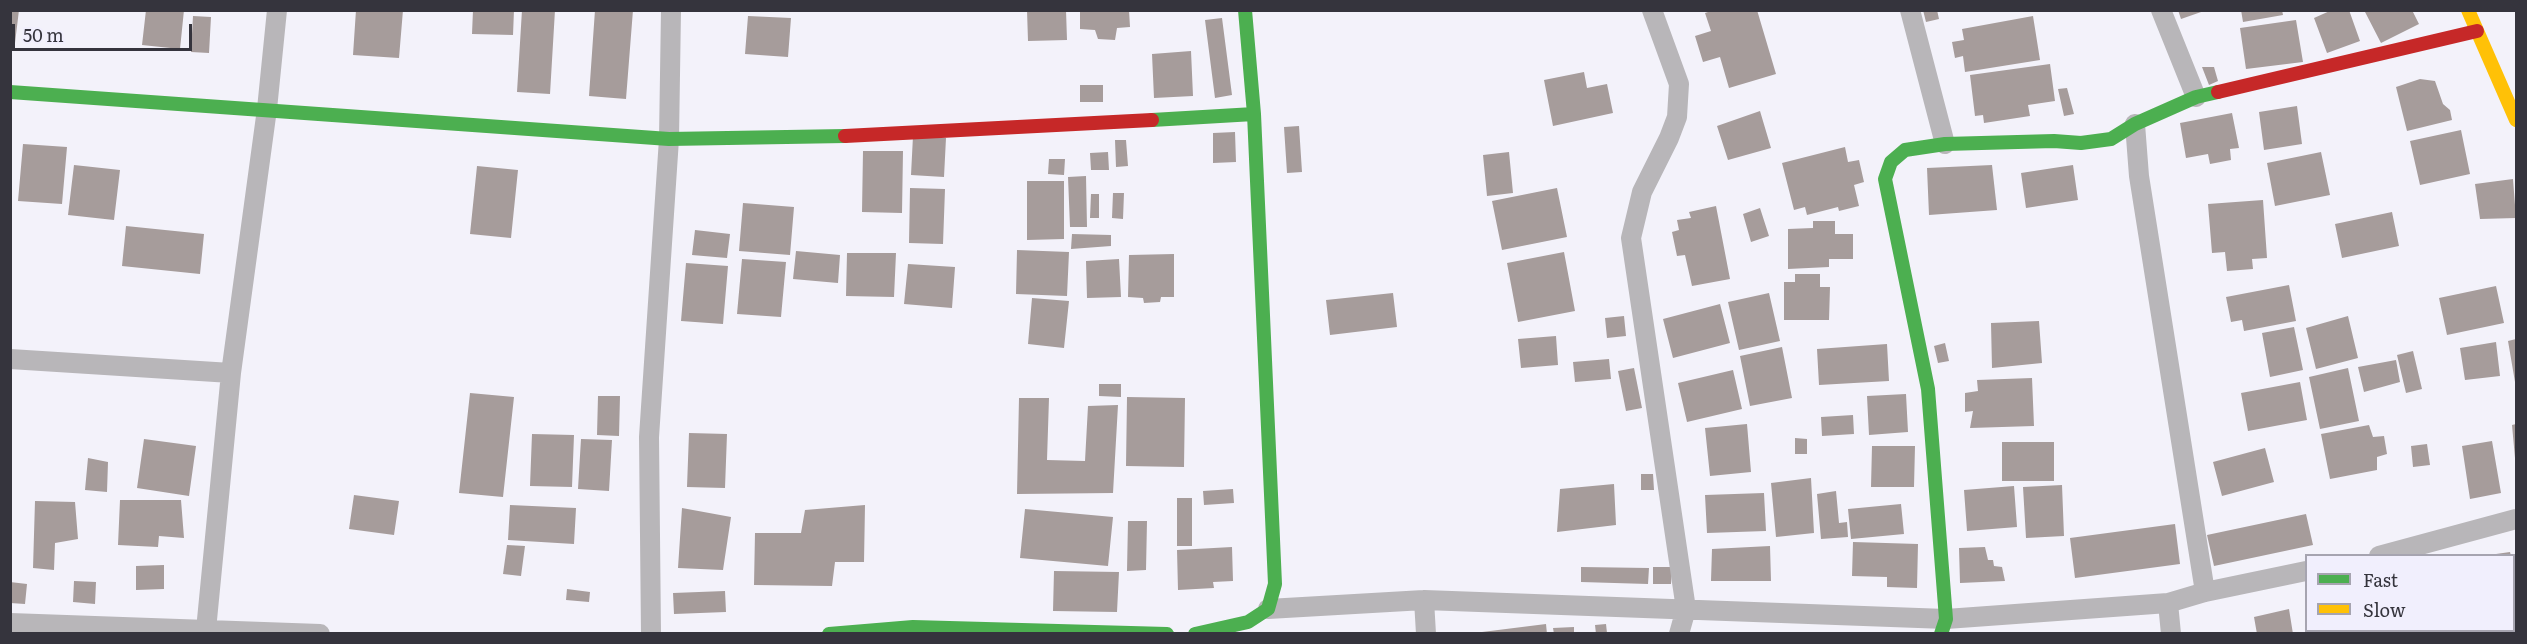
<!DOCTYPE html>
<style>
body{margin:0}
#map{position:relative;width:2527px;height:644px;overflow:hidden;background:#f3f2fa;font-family:Literata,serif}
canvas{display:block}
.frame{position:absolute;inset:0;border:12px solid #35343d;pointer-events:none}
.legend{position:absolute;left:2305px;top:554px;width:210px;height:78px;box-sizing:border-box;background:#f1effd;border:2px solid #a6a4b0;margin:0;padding:8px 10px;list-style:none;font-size:18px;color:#35343d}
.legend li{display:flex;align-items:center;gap:12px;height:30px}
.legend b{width:30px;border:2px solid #a6a4b0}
.scale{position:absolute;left:12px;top:24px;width:180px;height:27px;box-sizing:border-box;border:3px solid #35343d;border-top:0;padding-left:8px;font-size:18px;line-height:21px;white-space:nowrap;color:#35343d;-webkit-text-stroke:4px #f1effd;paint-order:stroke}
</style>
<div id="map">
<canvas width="2527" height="644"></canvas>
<div class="frame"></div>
<ul class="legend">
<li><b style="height:8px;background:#4caf50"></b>Fast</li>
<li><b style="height:8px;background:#ffc107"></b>Slow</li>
</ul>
<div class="scale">50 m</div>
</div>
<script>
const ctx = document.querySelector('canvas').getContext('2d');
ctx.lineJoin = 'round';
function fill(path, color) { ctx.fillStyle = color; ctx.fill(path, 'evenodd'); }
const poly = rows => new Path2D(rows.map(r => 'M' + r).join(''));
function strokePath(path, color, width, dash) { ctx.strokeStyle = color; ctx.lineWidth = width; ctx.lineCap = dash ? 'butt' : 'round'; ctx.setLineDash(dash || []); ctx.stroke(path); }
const building = poly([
 [10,10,19,10,15,43,10,43],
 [146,10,184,10,180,49,142,45],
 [356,10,403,10,399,58,353,55],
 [473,10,514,10,513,35,472,34],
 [522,10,555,10,550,94,517,92],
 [595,10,633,10,626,99,589,96],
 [1027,10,1066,10,1067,40,1028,41],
 [1080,10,1129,10,1130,27,1117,28,1115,40,1098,39,1095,30,1080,29],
 [1714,10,1757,10,1776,74,1729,88,1720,57,1703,62,1695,36,1711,31,1705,13],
 [1923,10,1937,10,1939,19,1926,22],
 [2178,10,2204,10,2204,11,2181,19],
 [2241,10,2282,10,2283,15,2243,22],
 [2332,10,2349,10,2360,41,2327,53,2314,18],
 [2364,10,2412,10,2419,24,2381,43],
 [193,16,211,17,209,53,191,52],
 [748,16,791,18,788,57,745,54],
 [2033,16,2040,60,1965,72,1963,56,1955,58,1952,42,1964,40,1962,29],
 [1222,18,1232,95,1215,98,1205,20],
 [2296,20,2303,62,2246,69,2240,28],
 [1191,51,1193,96,1154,98,1152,54],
 [2050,64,2055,101,2028,105,2030,116,1984,123,1983,115,1975,116,1970,75],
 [2202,67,2214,67,2218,81,2209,85],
 [1584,72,1587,88,1607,84,1613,113,1553,126,1544,80],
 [2420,79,2435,81,2443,104,2450,110,2452,120,2407,131,2396,87],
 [1080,85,1103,85,1103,102,1080,102],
 [2067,88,2074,114,2064,116,2058,89],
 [2297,106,2302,144,2264,150,2259,112],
 [1760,111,1771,148,1728,160,1717,126],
 [2232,113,2239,148,2230,149,2231,160,2210,164,2208,154,2186,158,2180,123],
 [1299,126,1302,172,1287,173,1284,127],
 [2461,130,2470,174,2420,185,2410,141],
 [1235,132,1236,162,1213,163,1213,133],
 [913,136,946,138,944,177,911,175],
 [1115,140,1126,140,1128,166,1116,167],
 [23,144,67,147,62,204,18,201],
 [1845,147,1848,162,1859,160,1864,182,1854,185,1859,206,1839,211,1838,207,1807,215,1805,207,1794,210,1782,163],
 [863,151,903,151,902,213,862,212],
 [1108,152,1109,170,1091,170,1090,153],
 [1509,152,1513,193,1487,196,1483,155],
 [2321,152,2330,195,2275,206,2267,163],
 [1049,159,1065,159,1064,175,1048,174],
 [74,165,120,170,114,220,68,215],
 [1992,165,1997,210,1929,215,1927,168],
 [2073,165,2078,200,2026,208,2021,173],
 [477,166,518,170,511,238,470,234],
 [1086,176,1087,227,1070,227,1068,177],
 [2513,179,2516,218,2480,219,2475,184],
 [1027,181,1064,181,1064,239,1027,240],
 [910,188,945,189,943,244,909,243],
 [1557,188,1567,237,1502,250,1492,201],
 [1113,193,1124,193,1123,219,1112,218],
 [1091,194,1099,194,1099,218,1090,218],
 [2263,200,2267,258,2252,259,2253,269,2227,271,2225,252,2212,253,2208,204],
 [743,203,794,207,790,255,739,251],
 [1716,206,1730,279,1692,286,1685,255,1677,256,1672,232,1679,230,1677,220,1691,218,1689,212],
 [1760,208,1769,236,1751,242,1743,214],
 [2392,212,2399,246,2342,258,2335,224],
 [1813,221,1835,221,1835,234,1853,234,1853,259,1829,259,1829,267,1788,269,1788,229,1813,228],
 [126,226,204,234,200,274,122,266],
 [695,230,730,234,727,258,692,255],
 [1072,234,1111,235,1111,246,1071,249],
 [1017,250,1069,252,1067,296,1016,294],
 [796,251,840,255,838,283,793,279],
 [1564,252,1575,311,1518,322,1507,263],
 [847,253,896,253,894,297,846,296],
 [1174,254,1174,297,1161,297,1160,302,1144,303,1143,298,1128,297,1129,255],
 [742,259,786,262,781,317,737,314],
 [1119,259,1121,297,1087,298,1086,261],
 [686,263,728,266,723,324,681,321],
 [908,264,955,267,952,308,904,304],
 [1795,274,1820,274,1820,287,1830,287,1829,320,1784,320,1784,282,1795,282],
 [2289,285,2296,321,2244,331,2242,320,2231,322,2226,297],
 [2496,286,2504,323,2447,335,2439,298],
 [1393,293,1397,327,1330,335,1326,300],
 [1769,293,1780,341,1739,350,1728,302],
 [1032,298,1069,301,1064,348,1028,344],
 [1720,304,1730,343,1673,358,1663,319],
 [1624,316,1626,336,1607,338,1605,318],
 [2348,316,2358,358,2316,369,2306,328],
 [2039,321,2042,363,1992,368,1991,323],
 [2294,327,2303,370,2270,377,2262,333],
 [1556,336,1558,365,1521,368,1518,339],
 [2516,339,2516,382,2515,382,2508,341],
 [2496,342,2500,376,2465,380,2460,348],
 [1945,343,1949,361,1938,363,1934,346],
 [1887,344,1889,381,1819,385,1817,349],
 [1782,347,1792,398,1750,406,1740,356],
 [2413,351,2422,389,2406,393,2397,355],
 [1609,359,1611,379,1575,382,1573,362],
 [2396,360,2400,382,2364,392,2358,367],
 [1634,368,1642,408,1626,411,1618,371],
 [2348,368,2359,421,2320,429,2309,377],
 [1733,370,1742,409,1687,422,1678,383],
 [2032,378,2034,426,1970,428,1973,411,1965,412,1965,393,1978,391,1977,380],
 [2300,382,2307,420,2248,431,2241,393],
 [1099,384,1121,384,1121,397,1099,396],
 [470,393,514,397,503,497,459,493],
 [1906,394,1908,432,1869,435,1867,396],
 [598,396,620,396,619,436,597,435],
 [1127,397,1185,398,1184,467,1126,466],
 [1019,398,1049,398,1047,460,1085,461,1088,406,1118,405,1113,493,1017,494],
 [1853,415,1854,434,1822,436,1821,417],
 [1747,424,1751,472,1710,476,1705,428],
 [2516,424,2516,458,2515,458,2512,425],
 [2369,425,2373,437,2384,436,2387,454,2377,457,2377,470,2330,479,2321,434],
 [689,433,727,434,725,488,687,487],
 [532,434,574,435,572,487,530,486],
 [1795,438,1807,439,1807,454,1795,454],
 [144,439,196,446,189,496,137,488],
 [581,439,612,440,609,491,578,489],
 [2492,441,2501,493,2470,499,2462,446],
 [2002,442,2054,442,2054,481,2002,481],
 [2427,444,2430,465,2413,467,2411,446],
 [1872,446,1915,446,1914,487,1871,487],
 [2265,448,2274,482,2222,496,2213,462],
 [88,458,108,462,107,492,85,490],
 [1641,474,1653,474,1654,490,1641,490],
 [1811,478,1814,533,1776,537,1771,483],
 [1614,484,1616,525,1557,532,1560,489],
 [2062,485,2064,536,2026,538,2023,487],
 [2014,486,2017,527,1967,531,1964,490],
 [1233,489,1234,503,1204,505,1203,491],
 [1836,491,1839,523,1847,522,1848,537,1821,539,1817,494],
 [1764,493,1766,531,1707,533,1705,495],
 [354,495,399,501,394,535,349,529],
 [1177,498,1192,498,1192,546,1177,546],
 [120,500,181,500,184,538,159,536,158,547,118,545],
 [35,501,75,502,78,539,55,543,54,570,33,568],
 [1901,504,1904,534,1851,539,1848,509],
 [510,505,576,508,574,544,508,540],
 [865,505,864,562,835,562,832,586,754,585,755,533,801,533,805,510],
 [682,508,731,517,723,570,678,568],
 [1025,509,1113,517,1108,566,1020,558],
 [2306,514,2313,545,2214,566,2207,535],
 [1128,521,1147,521,1146,570,1127,571],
 [2175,524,2180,564,2075,578,2070,538],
 [1853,542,1918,544,1917,588,1887,587,1887,577,1852,576],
 [507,545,525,546,521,576,503,574],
 [1770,546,1771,581,1711,581,1712,549],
 [1232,547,1233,581,1213,582,1214,588,1178,590,1177,550],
 [1985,547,1988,560,1993,560,1994,566,2002,567,2005,581,1960,583,1959,548],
 [2510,552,2511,556,2496,556,2496,554],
 [164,565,164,589,136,590,136,566],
 [1581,567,1649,568,1648,584,1581,582],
 [1653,567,1672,567,1671,584,1653,584],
 [1054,571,1119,572,1117,612,1053,611],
 [74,581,96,582,95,604,73,602],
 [10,582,27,584,25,604,10,603],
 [567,589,590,592,589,602,566,600],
 [725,591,726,612,674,614,673,593],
 [2516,606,2516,634,2502,634,2502,630,2514,630,2514,607],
 [2289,609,2293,634,2257,634,2254,617],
 [1546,624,1547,634,1482,634,1482,632],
 [1606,624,1607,633,1596,634,1595,625],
 [1574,627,1574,634,1554,634,1553,628]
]);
const street = poly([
 [1652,10,1679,84,1677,117,1669,138,1642,192,1631,238,1686,609,1679,634],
 [1910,10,1945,144],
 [2161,10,2196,97],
 [2135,124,2139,176,2205,592],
 [10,359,231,373],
 [2379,556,2516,519],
 [1424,600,1426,634],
 [2168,603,2171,634],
 [1268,609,1424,600,1946,619,2168,603,2205,592,2306,571],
 [10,623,320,634],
 [206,630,231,373,267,109,277,10],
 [2425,630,2425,634],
 [651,634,649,437,669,139,671,10]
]);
const fast = poly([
 [10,92,669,139,845,136],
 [1152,120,1254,114],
 [829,634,913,627,1167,634],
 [1195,634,1248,622,1268,609,1275,584,1254,114,1245,10],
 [1941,634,1946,619,1928,389,1885,179,1891,162,1905,150,1945,144,2054,141,2081,143,2111,139,2135,124,2196,97,2218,92]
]);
const slow = poly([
 [2468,10,2516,120]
]);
const jam = poly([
 [2218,92,2477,31],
 [845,136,1152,120]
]);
fill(building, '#a69c9b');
strokePath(street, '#b8b6b9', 20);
strokePath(fast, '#4caf50', 14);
strokePath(slow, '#ffc107', 14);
strokePath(jam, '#c62828', 14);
</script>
